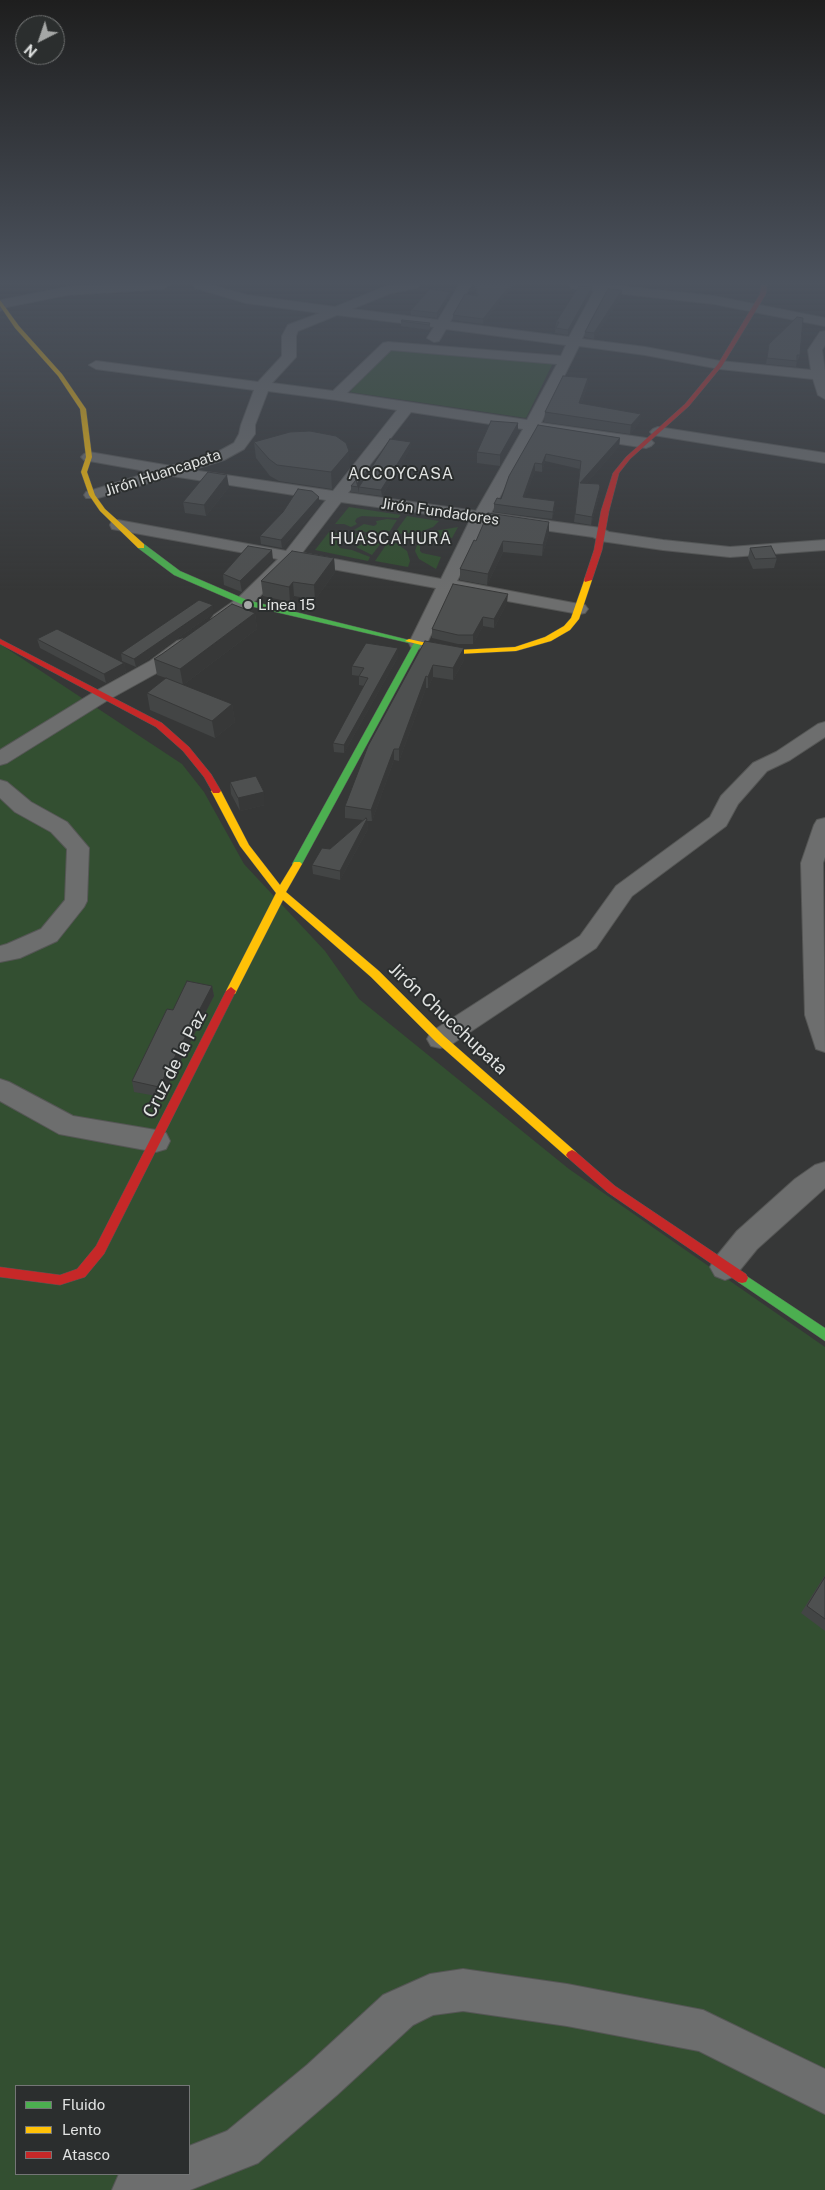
<!DOCTYPE html>
<meta charset="utf-8">
<style>
body{margin:0}
#map{position:relative;width:825px;height:2190px;overflow:hidden;background:#363737;font-family:"Public Sans",sans-serif}
canvas{display:block}
.legend{position:absolute;left:15px;top:2085px;width:175px;height:90px;box-sizing:border-box;background:#2b2e2e;border:1px solid #747676;margin:0;padding:6px 9px;list-style:none;font-size:15px;color:#e1e3e2}
.legend li{display:flex;align-items:center;gap:10px;height:25px}
.legend b{width:25px;border:1px solid #747676}
.north{position:absolute;left:15px;top:15px;width:50px;height:50px;box-sizing:border-box;background:#2b2e2e;border:1px solid #747676;border-radius:50%;rotate:221deg;font-size:14px;font-weight:700;line-height:20px;text-align:center;color:#e1e3e2}
.north::after{content:'';display:block;margin:auto;width:18px;height:22px;background:#a5a7a6;clip-path:polygon(50% 0,100% 100%,50% 72%,0 100%)}
</style>
<div id="map">
<canvas width="825" height="2190"></canvas>
<ul class="legend">
<li><b style="height:6px;background:#4caf50"></b>Fluido</li>
<li><b style="height:6px;background:#ffc107"></b>Lento</li>
<li><b style="height:6px;background:#c62828"></b>Atasco</li>
</ul>
<div class="north">N</div>
</div>
<script>
const ctx = document.querySelector('canvas').getContext('2d');
ctx.lineJoin = 'round';
function fill(path, color) { ctx.fillStyle = color; ctx.fill(path, 'evenodd'); }
const poly = rows => new Path2D(rows.map(r => 'M' + r).join(''));
function strokePath(path, color, width, dash) { ctx.strokeStyle = color; ctx.lineWidth = width; ctx.lineCap = dash ? 'butt' : 'round'; ctx.setLineDash(dash || []); ctx.stroke(path); }
function drawText(font, color, halo, rows, align = 'center') {
  ctx.font = font + ' "Public Sans",sans-serif'; ctx.lineWidth = 4; ctx.setLineDash([]); ctx.textBaseline = 'middle'; ctx.strokeStyle = halo; ctx.fillStyle = color; for (const [text, x, y, turn = 0] of rows) {
    ctx.save(); ctx.translate(x, y); ctx.rotate((+turn || 0) * Math.PI / 180); ctx.textAlign = isNaN(turn) ? turn : align; if (halo) ctx.strokeText(text, 0, 0); ctx.fillText(text, 0, 0); ctx.restore();
  }
}
const green = poly([
 [389,347,553,363,526,418,350,392],
 [349,507,401,515,398,518,362,516,357,518,355,521,357,524,351,527,344,524,335,524],
 [407,516,439,521,433,527,420,532,398,534,396,531],
 [387,519,397,520,390,531,377,534,354,530,364,524,374,526,377,524,376,521],
 [458,527,452,538,432,536,423,542,419,541,435,531],
 [329,532,344,535,345,539,337,543,340,548,352,550,370,557,368,561,315,550],
 [352,533,374,537,374,540,381,543,372,555,356,547,362,544,358,541,352,541],
 [392,543,396,543,407,551,410,561,408,567,375,561,386,545],
 [417,545,420,545,420,551,422,553,441,557,436,569,419,559,415,551],
 [0,644,182,764,204,792,244,864,325,951,359,999,569,1169,825,1347,825,2190,0,2190],
 [16,2086,189,2086,189,2174,16,2174]
]);
const street = poly([
 [107,285,169,285,163,289,67,295,7,307,0,311,1,300,67,287,107,285],
 [193,285,211,285,247,295,335,307,384,287,396,285,419,285,417,288,391,293,352,309,438,320,459,285,471,285,450,322,569,337,594,291,575,289,571,288,569,285,610,285,714,296,825,318,825,326,714,304,606,292,590,321,582,339,645,347,720,361,811,370,808,350,820,332,825,331,825,345,822,350,825,371,825,399,818,395,813,379,720,369,645,355,579,346,541,423,646,438,651,440,654,443,651,446,646,448,536,431,491,513,601,528,609,532,663,540,730,547,825,540,825,550,730,557,663,550,601,541,593,537,486,522,457,581,579,604,585,605,588,609,585,613,579,614,452,591,427,643,425,647,418,649,411,647,409,643,436,588,294,562,250,606,226,623,220,624,214,623,211,619,214,615,238,598,278,559,118,530,112,529,110,525,112,521,118,520,286,551,326,500,172,476,98,498,86,498,84,495,86,492,151,472,84,460,81,457,84,454,89,452,171,466,214,454,234,443,239,434,241,425,254,390,96,369,89,365,96,361,258,382,282,356,282,336,288,325,320,313,246,303,195,288,193,285],
 [337,315,434,327,427,338,434,342,439,341,446,329,566,345,561,356,388,342,383,343,333,391,272,383,296,357,296,336,298,331,337,315],
 [391,350,557,364,527,420,347,393,391,350],
 [268,391,336,400,397,410,333,491,192,470,224,460,244,449,255,434,255,425,268,391],
 [411,412,523,429,476,511,348,493,411,412],
 [341,502,470,520,441,579,302,553,341,502],
 [658,427,825,453,825,463,653,435,650,432,653,429,658,427],
 [184,639,191,641,193,645,164,669,108,700,7,763,0,765,0,750,94,692,150,661,177,641,184,639],
 [825,722,825,737,790,760,767,771,738,804,726,826,632,896,596,948,449,1046,440,1048,431,1046,427,1039,431,1032,580,936,616,886,710,817,721,796,753,763,776,752,818,724,825,722],
 [0,780,7,782,31,802,67,822,89,848,87,901,84,907,57,941,20,958,0,962,0,946,7,944,41,929,65,900,67,849,51,832,15,812,0,798,0,780],
 [825,818,825,857,823,863,825,1052,816,1049,805,1015,801,863,814,825,817,820,825,818],
 [0,1079,9,1082,73,1116,156,1130,166,1133,170,1141,166,1149,156,1152,59,1134,0,1101,0,1079],
 [825,1162,825,1188,757,1249,735,1276,725,1280,715,1276,710,1267,715,1258,737,1231,795,1179,815,1165,825,1162],
 [463,1969,567,1984,703,2010,825,2069,825,2114,699,2051,567,2026,463,2011,433,2015,413,2025,337,2095,258,2163,190,2190,112,2190,119,2174,189,2174,189,2146,227,2131,307,2065,383,1995,430,1974,463,1969]
]);
const fast = poly([
 [138,544,144,544,180,571,247,600,413,641,409,643,241,604,174,575,138,548,138,544],
 [415,641,422,643,302,864,300,866,294,866,292,864,415,641],
 [742,1273,825,1328,825,1341,738,1282,736,1278,738,1274,742,1273]
]);
const slow = poly([
 [0,300,19,326,62,374,86,409,92,457,87,472,95,495,105,509,144,544,144,548,138,548,100,511,89,495,81,472,86,457,80,409,58,376,15,328,0,306,0,300],
 [585,578,592,580,579,619,570,630,551,641,516,651,458,654,405,641,409,639,458,650,515,647,545,637,564,626,571,618,585,578],
 [216,788,221,791,249,845,280,885,294,862,300,862,302,864,286,892,379,971,444,1036,576,1152,578,1155,576,1158,568,1158,436,1042,371,977,283,900,235,994,227,994,226,991,276,893,240,846,211,791,216,788]
]);
const jam = poly([
 [761,285,767,285,766,294,722,366,689,406,630,459,619,473,609,511,602,550,592,580,585,582,584,580,594,550,601,511,613,473,626,457,685,404,718,364,760,294,761,285],
 [0,639,162,723,189,747,211,774,221,791,219,793,213,793,204,777,183,751,156,727,0,644,0,639],
 [231,987,236,991,104,1254,85,1277,60,1285,0,1277,0,1267,60,1275,77,1269,96,1246,226,991,231,987],
 [572,1150,576,1152,615,1186,746,1274,748,1278,746,1282,742,1283,738,1282,607,1192,568,1158,566,1155,568,1152,572,1150]
]);
const wall = poly([
 [474,285,513,285,483,324,453,320,453,315,477,296],
 [592,287,591,293,568,335,555,333,556,322],
 [622,290,621,296,594,339,585,337,585,332],
 [450,292,449,297,437,318,411,315,411,310],
 [401,321,430,323,430,328,429,330,401,326],
 [769,344,800,355,798,360,797,360,796,367,766,364],
 [588,378,587,387,581,404,641,414,639,423,630,434,544,422,545,412],
 [518,423,518,434,500,466,477,463,477,452],
 [538,425,620,438,619,446,586,484,599,495,591,525,574,522,580,469,545,461,542,472,535,471,525,497,555,509,552,519,494,512,494,504,501,499],
 [254,442,349,467,332,489,279,481,270,476,256,458],
 [411,447,382,496,359,493,359,487],
 [351,486,358,487,359,493,351,492],
 [229,487,206,516,185,513,183,502],
 [319,497,319,506,282,548,261,544,260,536],
 [549,522,549,533,542,556,503,552,487,585,460,580,460,569,476,541],
 [750,548,777,558,774,568,753,569,748,558],
 [334,558,335,572,315,600,294,596,290,602,263,596,261,581],
 [273,560,242,592,224,585,223,574],
 [507,603,494,628,483,626,473,644,458,644,432,638,432,629],
 [214,613,136,667,122,661,121,653],
 [255,613,257,629,183,685,232,704,235,722,215,738,150,710,147,693,166,678,157,675,154,659],
 [37,639,124,663,126,672,106,683,40,648],
 [425,641,464,648,464,660,453,680,433,677,428,688,426,688,399,761,394,760,372,821,367,821,368,829,340,880,313,874,312,865,363,820,345,818,345,806],
 [398,648,398,657,344,753,334,752,333,743,364,686,359,685,359,676,352,675,352,666],
 [230,782,265,805,240,811,231,794],
 [212,986,214,996,162,1097,134,1092,132,1081,173,1010],
 [825,1575,825,1631,801,1613]
]);
const shadedWall = poly([
 [510,285,513,285,483,324,483,319],
 [592,287,591,293,568,335,568,330],
 [622,290,621,296,594,339,594,333],
 [450,292,449,297,437,318,437,313],
 [588,378,587,387,578,412,579,403],
 [641,414,639,423,630,434,631,425],
 [518,423,518,434,500,466,500,455],
 [620,438,619,446,580,491,580,483],
 [411,442,411,447,382,496,381,490],
 [349,451,349,467,332,489,331,472],
 [546,454,545,461,542,472,542,464],
 [535,463,535,471,523,505,523,497],
 [227,475,229,487,206,516,204,505],
 [600,487,599,495,591,525,592,517],
 [319,497,319,506,282,548,281,540],
 [555,501,555,509,552,519,553,512],
 [549,522,549,533,542,556,543,545],
 [503,541,503,552,487,585,488,574],
 [272,550,273,560,242,592,240,581],
 [334,558,335,572,315,600,314,585],
 [293,582,294,596,290,602,289,587],
 [508,594,507,603,494,628,494,619],
 [213,605,214,613,136,667,134,659],
 [255,613,257,629,183,685,180,669],
 [483,617,483,626,473,644,473,635],
 [398,648,398,657,344,753,344,745],
 [464,648,464,660,453,680,453,668],
 [124,663,126,672,106,683,104,674],
 [433,665,433,677,428,688,428,677],
 [426,676,426,688,399,761,399,749],
 [232,704,235,722,215,738,212,721],
 [394,749,394,760,372,821,371,810],
 [264,792,265,805,240,811,238,798],
 [367,819,368,829,340,880,340,871],
 [212,986,214,996,162,1097,159,1087]
]);
const building = poly([
 [476,285,510,285,483,319,453,315,465,294,478,296,476,285],
 [579,286,592,287,568,330,556,328,559,322,556,322,579,286],
 [430,289,450,292,437,313,411,310,430,289],
 [608,289,622,290,594,333,585,332,608,289],
 [797,317,803,318,800,355,797,355,797,361,767,358,769,344,797,317],
 [402,320,430,323,429,325,401,321,402,320],
 [563,376,588,378,579,403,641,414,631,425,545,412,563,376],
 [491,421,518,423,500,455,477,452,491,421],
 [538,425,620,438,580,483,599,484,600,487,592,517,575,514,581,461,546,454,542,464,535,463,523,497,555,501,553,512,494,504,497,498,501,499,509,476,538,425],
 [310,431,336,436,346,443,349,451,331,472,277,465,269,459,254,442,290,432,310,431],
 [390,439,411,442,381,490,359,487,390,439],
 [208,472,227,475,204,505,183,502,208,472],
 [356,480,358,487,351,486,356,480],
 [298,489,312,491,319,497,281,540,260,536,283,512,298,489],
 [488,513,549,522,543,545,503,541,488,574,460,569,474,540,476,541,488,513],
 [248,546,272,550,240,581,223,574,248,546],
 [771,546,777,558,755,559,750,548,771,546],
 [292,551,334,558,314,585,293,582,289,587,261,581,292,551],
 [453,584,508,594,494,619,483,617,473,635,458,635,432,629,453,584],
 [199,600,213,605,134,659,121,653,199,600],
 [232,604,255,613,180,669,154,659,162,654,232,604],
 [57,629,124,663,104,674,37,639,57,629],
 [425,641,464,648,453,668,433,665,428,677,426,676,399,749,394,749,371,810,345,806,368,746,425,641],
 [366,643,398,648,344,745,333,743,368,678,359,676,364,668,352,666,366,643],
 [166,678,232,704,212,721,147,693,166,678],
 [256,776,264,792,238,798,230,782,256,776],
 [366,818,367,819,340,871,312,865,322,848,330,849,366,818],
 [187,981,212,986,159,1087,132,1081,167,1009,173,1010,187,981],
 [825,1577,825,1619,807,1606,825,1577]
]);
const markers = [
 [248,605,5,"#a5a7a6"]
];
const farStreetnames = [
 ["Jirón Huancapata",163,473,-18],
 ["Jirón Fundadores",440,512,8]
];
const farPoinames = [
 ["Línea 15",258,605]
];
const farNeighbourhoodnames = [
 ["ACCOYCASA",401,474]
];
const farQuarternames = [
 ["HUASCAHURA",391,539]
];
const streetNames = [
 ["Jirón Chucchupata",448,1019,43],
 ["Cruz de la Paz",175,1064,-63]
];
fill(green, '#334f31');
strokePath(street, '#555655', 2);
strokePath(fast, '#555655', 1);
strokePath(slow, '#555655', 1);
strokePath(jam, '#555655', 1);
fill(street, '#6d6e6e');
fill(fast, '#4caf50');
fill(slow, '#ffc107');
fill(jam, '#c62828');
fill(wall, '#434545');
fill(shadedWall, '#373838');
fill(building, '#4e5050');
strokePath(building, '#373838', 1);
const sky = ctx.createLinearGradient(0, 0, 0, 591);
sky.addColorStop(0, '#1e1e1e');
sky.addColorStop(0.48, '#4c535e');
sky.addColorStop(1, '#4c535e00');
ctx.fillStyle = sky;
ctx.fillRect(0, 0, 825, 591);
for (const [x, y, r, color] of markers) { const dot = new Path2D(); dot.arc(x, y, r, 0, 2 * Math.PI); ctx.fillStyle = color; ctx.fill(dot); strokePath(dot, '#2b2e2e', 2); }
drawText('15px', '#e1e3e2', '#2b2e2e', farStreetnames);
drawText('15px', '#e1e3e2', '#2b2e2e', farPoinames, 'left');
ctx.letterSpacing = '1px';
drawText('16px', '#e1e3e2', '#2b2e2e', farNeighbourhoodnames);
ctx.letterSpacing = '0px';
ctx.letterSpacing = '1px';
drawText('16px', '#e1e3e2', '#2b2e2e', farQuarternames);
ctx.letterSpacing = '0px';
drawText('18px', '#e1e3e2', '#2b2e2e', streetNames);
</script>
